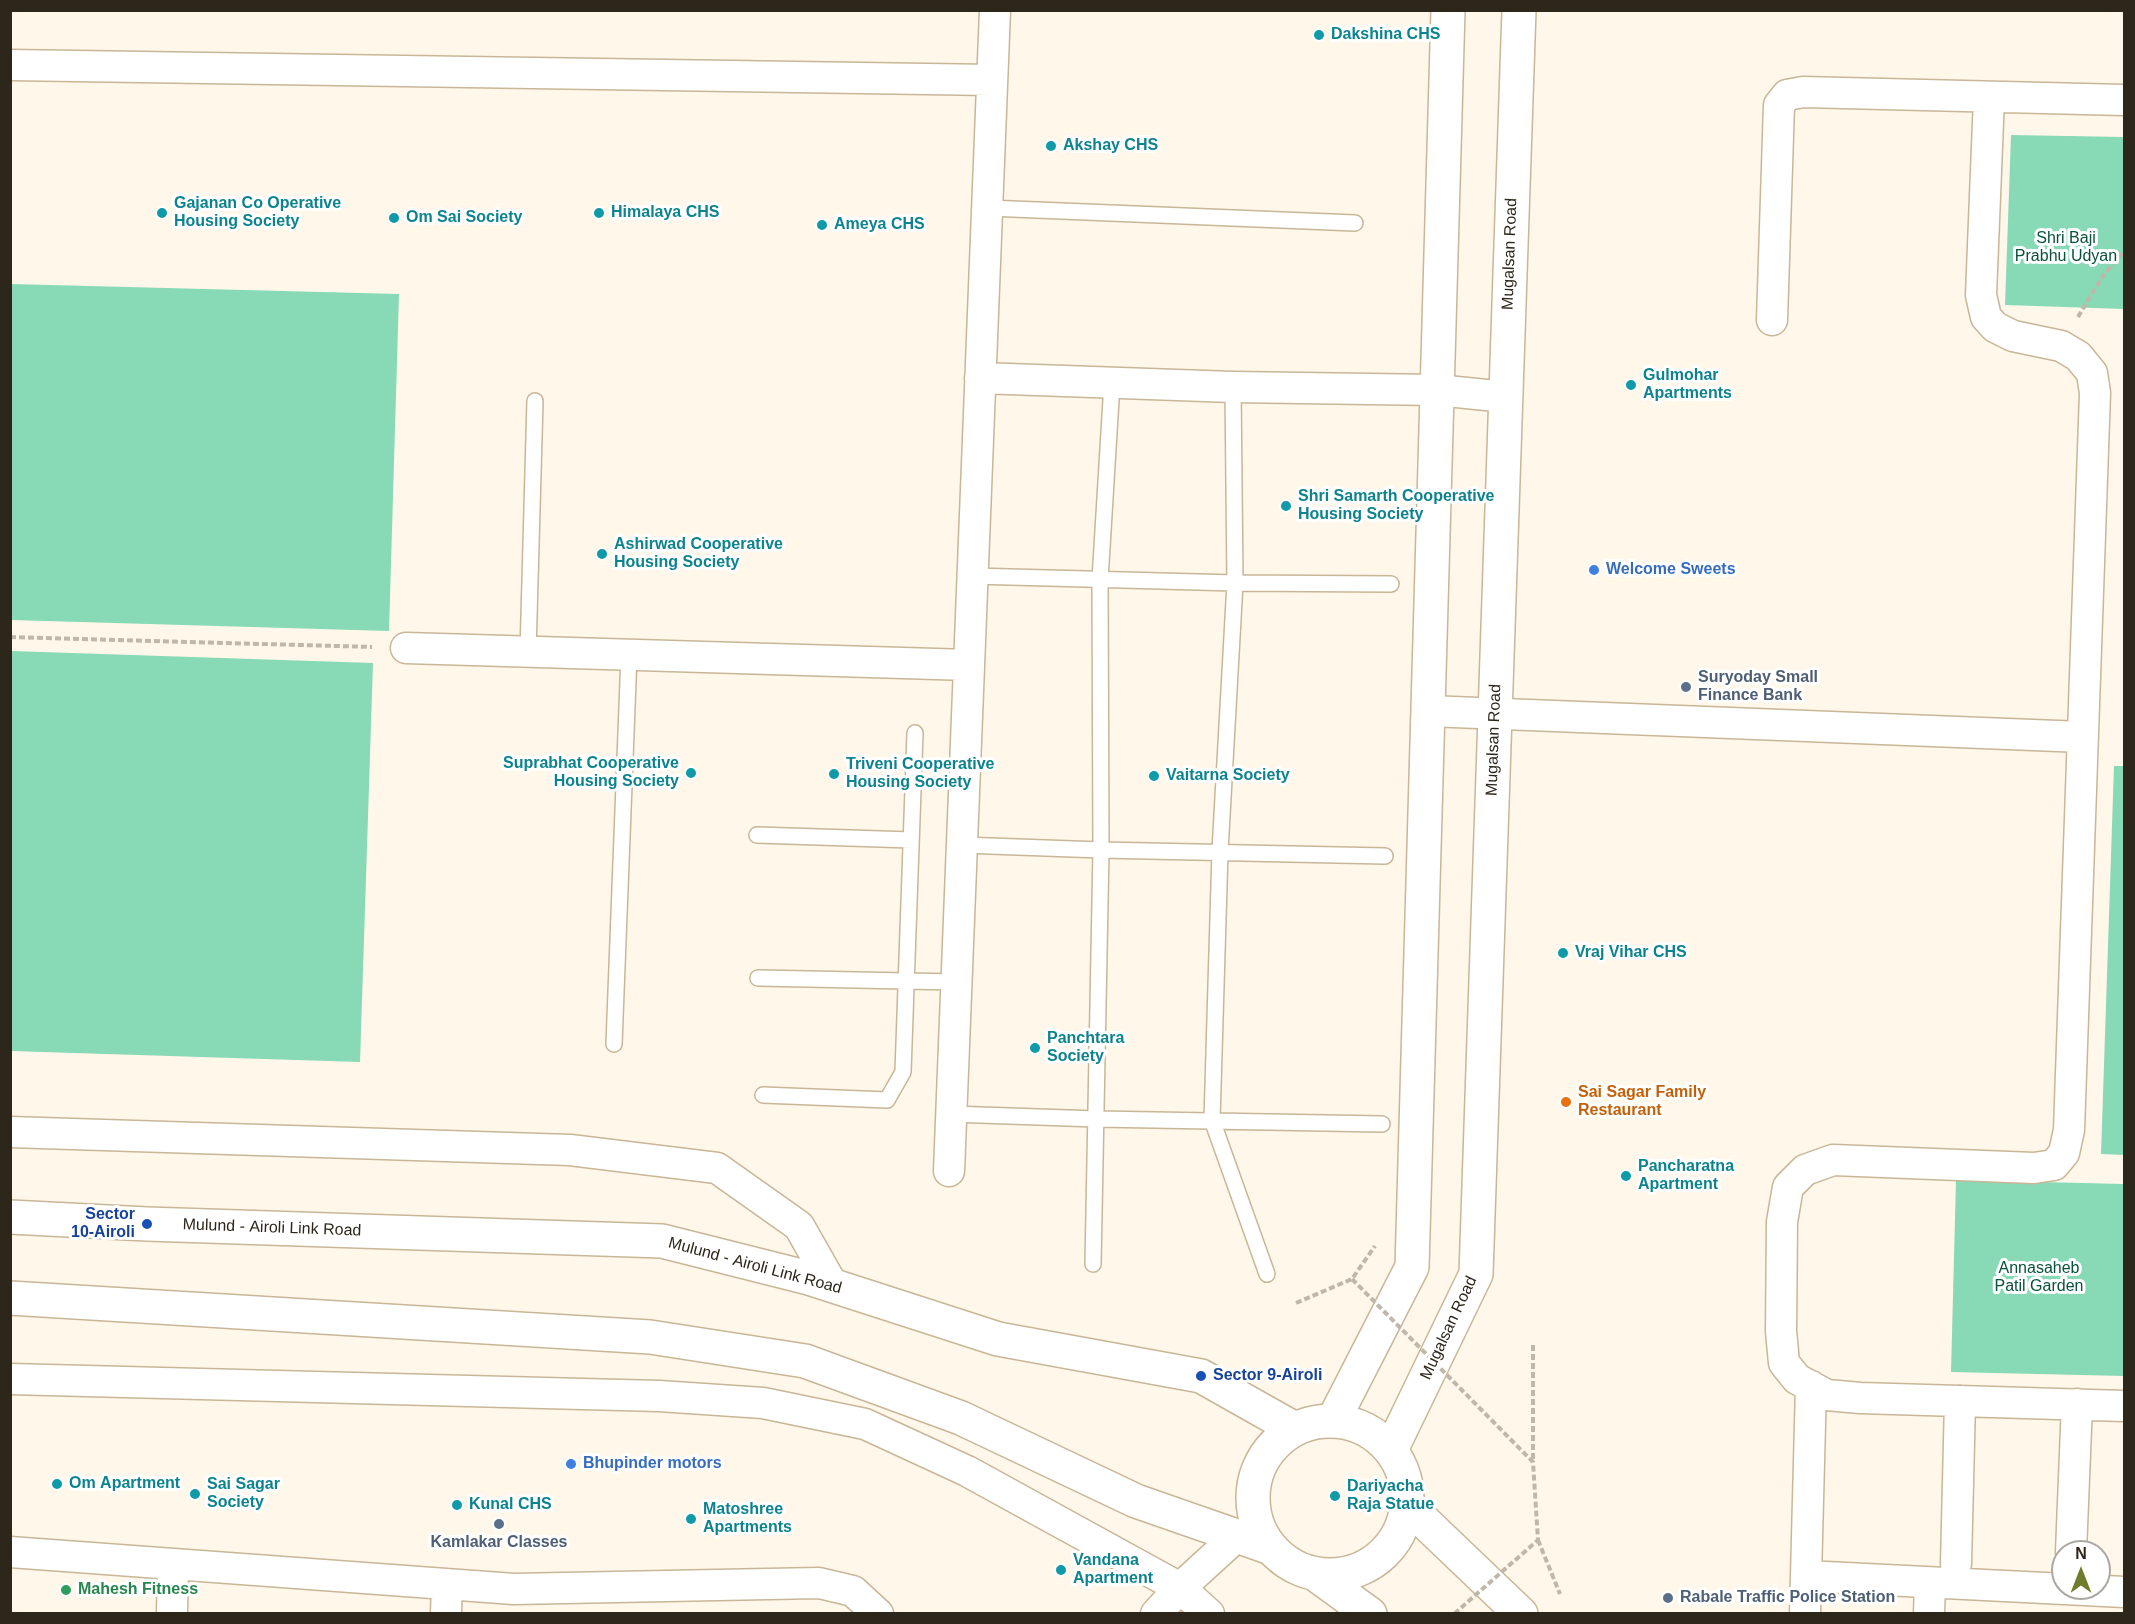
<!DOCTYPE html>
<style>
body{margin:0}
#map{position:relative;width:2135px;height:1624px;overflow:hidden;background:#fff7ea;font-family:Helvetica,sans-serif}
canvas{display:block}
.frame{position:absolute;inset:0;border:12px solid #2d261a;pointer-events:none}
.north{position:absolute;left:2051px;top:1540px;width:60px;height:60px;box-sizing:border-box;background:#fff;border:2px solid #aba8a3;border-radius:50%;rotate:0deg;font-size:16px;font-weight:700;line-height:24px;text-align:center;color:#2d261a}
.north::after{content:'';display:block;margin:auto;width:21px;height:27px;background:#6e7d2b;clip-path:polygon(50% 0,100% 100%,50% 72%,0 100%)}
</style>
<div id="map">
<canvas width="2135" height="1624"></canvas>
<div class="frame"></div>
<div class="north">N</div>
</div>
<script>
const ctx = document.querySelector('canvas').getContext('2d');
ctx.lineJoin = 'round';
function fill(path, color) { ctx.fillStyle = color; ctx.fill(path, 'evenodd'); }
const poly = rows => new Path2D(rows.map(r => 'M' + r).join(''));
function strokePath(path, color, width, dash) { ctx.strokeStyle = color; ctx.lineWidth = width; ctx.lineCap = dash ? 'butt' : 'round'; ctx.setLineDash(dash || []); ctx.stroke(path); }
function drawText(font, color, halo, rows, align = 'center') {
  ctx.font = font + ' Helvetica,sans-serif'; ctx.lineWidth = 6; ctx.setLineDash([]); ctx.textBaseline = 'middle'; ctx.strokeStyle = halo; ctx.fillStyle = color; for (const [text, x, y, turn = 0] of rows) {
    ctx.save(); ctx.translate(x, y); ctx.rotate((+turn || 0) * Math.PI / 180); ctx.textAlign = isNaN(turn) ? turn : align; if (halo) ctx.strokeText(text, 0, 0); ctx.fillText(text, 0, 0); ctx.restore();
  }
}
const green = poly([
 [2011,135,2124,137,2124,309,2005,305],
 [11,284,399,294,389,631,11,620],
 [11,651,373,663,360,1062,11,1051],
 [2114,766,2124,766,2124,1155,2101,1154],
 [1956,1180,2124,1184,2124,1376,1951,1372]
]);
const path = poly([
 [2078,317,2102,277,2124,251],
 [10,637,372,647],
 [1296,1303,1352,1279,1375,1246],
 [1533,1345,1533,1462],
 [1538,1540,1560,1594]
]);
const service = poly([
 [988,208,1355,223],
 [1233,387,1235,583,1220,851,1212,1120,1267,1274],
 [973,576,1235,583,1391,584],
 [528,652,535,401],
 [757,835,911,840],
 [962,845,1101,850,1385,856],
 [758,978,956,982],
 [614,1044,629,655],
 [763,1095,887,1100,903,1072,915,733],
 [951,1114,1097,1119,1382,1124],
 [1093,1264,1101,850,1100,580,1112,383]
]);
const minor = poly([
 [10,65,992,80],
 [1989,97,1981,295,1986,317,1995,327,2013,336,2061,346,2078,356,2092,373,2095,393,2069,1130,2064,1153,2054,1165,2034,1168,1833,1160,1805,1170,1788,1187,1782,1222,1781,1331,1784,1363,1797,1379,1827,1395,1860,1398,2124,1406],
 [1772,320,1779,105,1787,95,1803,92,2124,100],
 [980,378,1233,387,1437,390,1506,397],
 [406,648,969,665],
 [1428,711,2083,737],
 [10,1132,570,1150,717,1168,799,1226,833,1286],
 [949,1171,995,10],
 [10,1379,659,1396,763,1403,865,1424,967,1471,1180,1588,1237,1536],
 [10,1552,514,1589,819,1583,853,1591,878,1614],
 [2071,1552,2077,1404],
 [1956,1564,1960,1401],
 [1806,1576,2124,1592],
 [172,1614,173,1564],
 [446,1614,447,1584],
 [1156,1614,1180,1588,1209,1614],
 [1805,1614,1811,1386],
 [1929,1614,1930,1583]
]);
const secondary = poly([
 [1334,1419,1412,1267,1448,10],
 [1391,1450,1476,1274,1519,10]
]);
const primary = poly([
 [10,1217,147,1224,662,1241,809,1278,998,1339,1201,1376,1295,1429],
 [10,1298,650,1337,805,1361,961,1418,1136,1501,1271,1548],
 '1253 1498a77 77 0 1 1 154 0a77 77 0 1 1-154 0Z',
 [1409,1507,1521,1614],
 [1315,1574,1370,1614]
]);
const pathBridge = poly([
 [1352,1279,1533,1462,1538,1540,1454,1614]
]);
const markers = [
 [1319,35,6,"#0f9aa8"],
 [1051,146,6,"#0f9aa8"],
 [162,213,6,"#0f9aa8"],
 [599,213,6,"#0f9aa8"],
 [394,218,6,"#0f9aa8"],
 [822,225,6,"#0f9aa8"],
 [1631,385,6,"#0f9aa8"],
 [1286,506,6,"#0f9aa8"],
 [602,554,6,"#0f9aa8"],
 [1594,570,6,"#3f7fe0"],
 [1686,687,6,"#5c6f8a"],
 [691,773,6,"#0f9aa8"],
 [834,774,6,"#0f9aa8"],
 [1154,776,6,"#0f9aa8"],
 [1563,953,6,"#0f9aa8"],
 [1035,1048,6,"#0f9aa8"],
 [1566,1102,6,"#e8710a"],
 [1626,1176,6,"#0f9aa8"],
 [147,1224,6,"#1a4fb4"],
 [1201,1376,6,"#1a4fb4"],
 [571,1464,6,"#3f7fe0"],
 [57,1484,6,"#0f9aa8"],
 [195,1494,6,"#0f9aa8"],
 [1335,1496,6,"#0f9aa8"],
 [457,1505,6,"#0f9aa8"],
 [691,1519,6,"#0f9aa8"],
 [499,1524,6,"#5c6f8a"],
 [1061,1570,6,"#0f9aa8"],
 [66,1590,6,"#2e9e5b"],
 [1668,1598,6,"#5c6f8a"]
];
const cultureNames = [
 ["Dakshina CHS",1331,35],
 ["Akshay CHS",1063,146],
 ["Gajanan Co Operative",174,204],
 ["Housing Society",174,222],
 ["Himalaya CHS",611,213],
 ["Om Sai Society",406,218],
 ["Ameya CHS",834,225],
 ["Gulmohar",1643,376],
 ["Apartments",1643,394],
 ["Shri Samarth Cooperative",1298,497],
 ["Housing Society",1298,515],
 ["Ashirwad Cooperative",614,545],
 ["Housing Society",614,563],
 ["Suprabhat Cooperative",679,764,"right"],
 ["Housing Society",679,782,"right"],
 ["Triveni Cooperative",846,765],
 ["Housing Society",846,783],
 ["Vaitarna Society",1166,776],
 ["Vraj Vihar CHS",1575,953],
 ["Panchtara",1047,1039],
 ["Society",1047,1057],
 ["Pancharatna",1638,1167],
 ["Apartment",1638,1185],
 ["Om Apartment",69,1484],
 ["Sai Sagar",207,1485],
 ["Society",207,1503],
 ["Dariyacha",1347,1487],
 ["Raja Statue",1347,1505],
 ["Kunal CHS",469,1505],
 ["Matoshree",703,1510],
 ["Apartments",703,1528],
 ["Vandana",1073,1561],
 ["Apartment",1073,1579]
];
const parkNames = [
 ["Shri Baji",2066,239],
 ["Prabhu Udyan",2066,257],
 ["Annasaheb",2039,1269],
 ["Patil Garden",2039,1287]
];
const streetNames = [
 ["Mugalsan Road",1510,254,-88],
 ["Mugalsan Road",1494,740,-88],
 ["Mulund - Airoli Link Road",272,1228,2],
 ["Mulund - Airoli Link Road",755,1266,15],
 ["Mugalsan Road",1449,1328,-65]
];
const shopNames = [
 ["Welcome Sweets",1606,570],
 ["Bhupinder motors",583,1464]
];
const serviceNames = [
 ["Suryoday Small",1698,678],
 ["Finance Bank",1698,696],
 ["Kamlakar Classes",499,1543,"center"],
 ["Rabale Traffic Police Station",1680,1598]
];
const foodNames = [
 ["Sai Sagar Family",1578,1093],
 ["Restaurant",1578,1111]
];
const transitNames = [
 ["Sector",135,1215],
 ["10-Airoli",135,1233],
 ["Sector 9-Airoli",1213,1376,"left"]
];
const leisureNames = [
 ["Mahesh Fitness",78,1590]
];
fill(green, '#87dab5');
strokePath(service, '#c8b697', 18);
strokePath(minor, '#c8b697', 33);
strokePath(secondary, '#c8b697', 36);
strokePath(primary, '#c8b697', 36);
strokePath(path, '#bfb7aa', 4, [6, 3]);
strokePath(service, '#fff', 15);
strokePath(minor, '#fff', 30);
strokePath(secondary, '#fff', 33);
strokePath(primary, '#fff', 33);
strokePath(pathBridge, '#bfb7aa', 4, [6, 3]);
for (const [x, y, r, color] of markers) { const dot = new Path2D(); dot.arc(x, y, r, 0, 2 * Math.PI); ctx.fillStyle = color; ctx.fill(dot); strokePath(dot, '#fff', 2); }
drawText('bold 16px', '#0d838f', '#fff', cultureNames, 'left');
drawText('16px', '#095139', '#fff', parkNames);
drawText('16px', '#2d261a', '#fff', streetNames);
drawText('bold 16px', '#366cbe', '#fff', shopNames, 'left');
drawText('bold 16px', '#4e5e75', '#fff', serviceNames, 'left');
drawText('bold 16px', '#c56008', '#fff', foodNames, 'left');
drawText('bold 16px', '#164399', '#fff', transitNames, 'right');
drawText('bold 16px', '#27864d', '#fff', leisureNames, 'left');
</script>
